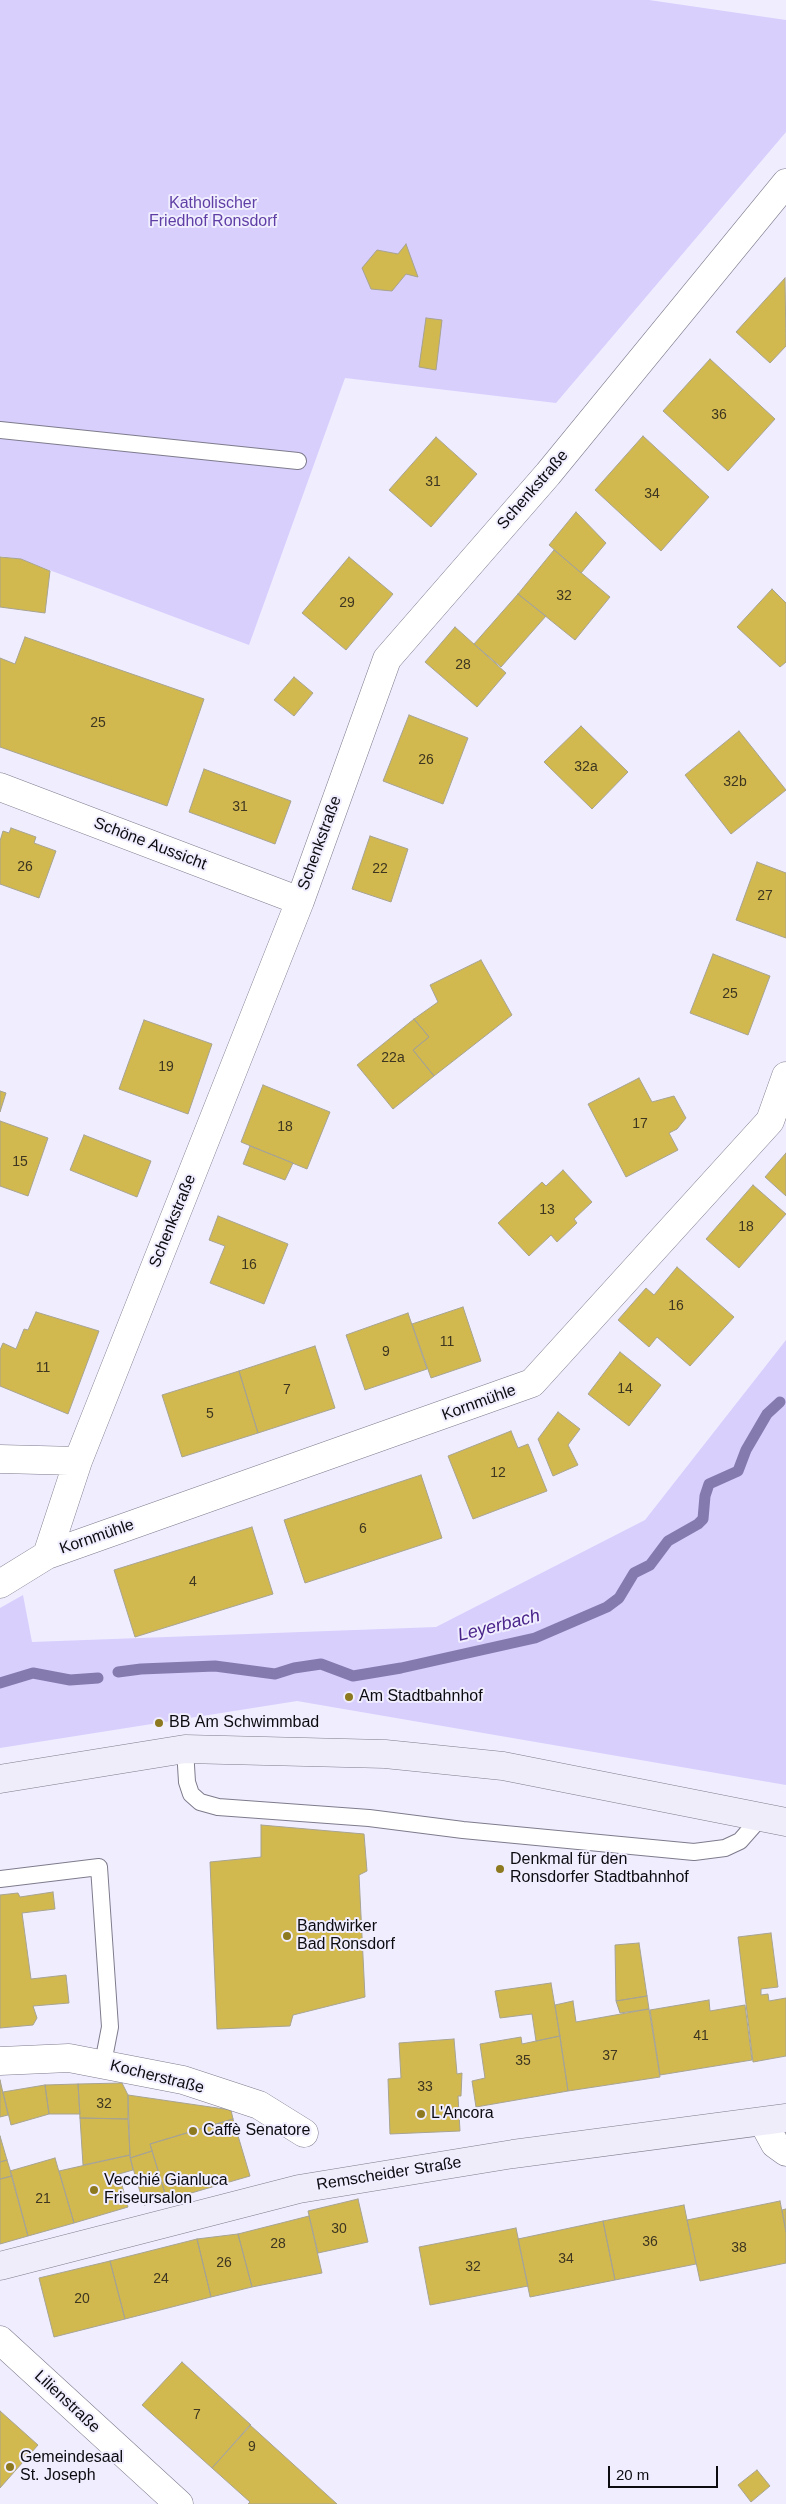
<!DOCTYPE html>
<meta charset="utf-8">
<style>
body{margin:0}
#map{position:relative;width:786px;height:2504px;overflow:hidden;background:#f0edff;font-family:Helvetica,sans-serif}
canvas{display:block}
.scale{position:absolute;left:608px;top:2466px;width:110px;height:22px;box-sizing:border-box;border:2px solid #0c0b10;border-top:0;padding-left:6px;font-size:15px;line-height:18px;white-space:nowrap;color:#0c0b10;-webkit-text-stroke:4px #f0edff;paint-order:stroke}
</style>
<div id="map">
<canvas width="786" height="2504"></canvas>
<div class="scale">20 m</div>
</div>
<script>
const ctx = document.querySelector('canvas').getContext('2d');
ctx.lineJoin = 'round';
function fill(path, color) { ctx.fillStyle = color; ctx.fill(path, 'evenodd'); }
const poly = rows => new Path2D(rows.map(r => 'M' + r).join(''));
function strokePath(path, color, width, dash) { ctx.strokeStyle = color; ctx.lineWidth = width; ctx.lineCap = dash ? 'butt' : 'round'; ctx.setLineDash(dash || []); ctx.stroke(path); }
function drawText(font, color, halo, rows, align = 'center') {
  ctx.font = font + ' Helvetica,sans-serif'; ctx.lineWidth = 4; ctx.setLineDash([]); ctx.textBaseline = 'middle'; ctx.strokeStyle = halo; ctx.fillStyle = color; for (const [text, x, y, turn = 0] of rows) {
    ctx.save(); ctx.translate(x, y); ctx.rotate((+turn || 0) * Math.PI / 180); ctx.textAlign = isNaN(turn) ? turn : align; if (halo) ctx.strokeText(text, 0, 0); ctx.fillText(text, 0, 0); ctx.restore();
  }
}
const green = poly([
 [0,0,649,0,786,20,786,132,556,403,345,378,249,645,20,559,0,556],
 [786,1340,786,1785,297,1701,0,1748,0,1608,23,1595,32,1642,436,1627,645,1520]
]);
const stream = poly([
 [118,1672,141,1669,215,1666,275,1674,294,1668,321,1664,353,1676,401,1668,535,1638,607,1607,619,1598,634,1573,650,1565,668,1541,698,1524,703,1519,705,1496,709,1484,738,1471,746,1450,767,1414,780,1402],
 [0,1683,33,1673,70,1680,98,1678]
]);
const building = poly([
 [406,244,418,277,406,274,392,291,371,289,362,268,377,250,398,254,406,244],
 [785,278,786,346,770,363,736,332,785,278],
 [426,318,442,320,436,370,419,367,426,318],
 [710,359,775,419,728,471,663,411,710,359],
 [643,436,709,497,661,551,595,490,643,436],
 [436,437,477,474,431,527,389,490,436,437],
 [576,512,606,543,581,573,549,545,576,512],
 [554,550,610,597,575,640,518,594,554,550],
 [0,557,21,559,50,571,45,613,0,607,0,557],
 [349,557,393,594,346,650,302,613,349,557],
 [772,589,786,603,786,662,780,667,737,627,772,589],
 [518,594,546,616,501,667,474,644,518,594],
 [455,627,506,673,477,707,425,662,455,627],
 [25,637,204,699,167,806,0,747,0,658,15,664,25,637],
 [294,677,313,693,294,716,274,700,294,677],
 [409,715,468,738,443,804,383,781,409,715],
 [581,726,628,772,592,809,544,762,581,726],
 [739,731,786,790,731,834,685,775,739,731],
 [204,769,291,801,275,844,189,812,204,769],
 [11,828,36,837,34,843,56,851,39,898,0,884,0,841,3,831,9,833,11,828],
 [370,836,408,849,391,902,352,889,370,836],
 [757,862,786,873,786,938,736,920,757,862],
 [713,954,770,976,748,1035,690,1013,713,954],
 [481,960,512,1015,434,1076,413,1050,429,1037,414,1019,438,1002,430,985,481,960],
 [414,1019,429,1037,413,1050,434,1076,393,1109,357,1065,414,1019],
 [144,1020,212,1044,188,1114,119,1089,144,1020],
 [639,1078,652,1102,674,1096,686,1118,677,1129,669,1133,678,1150,626,1177,588,1104,639,1078],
 [263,1085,330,1112,307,1169,241,1142,263,1085],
 [0,1091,6,1093,0,1112,0,1091],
 [0,1121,48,1138,28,1196,0,1186,0,1121],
 [84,1135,151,1161,137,1197,70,1170,84,1135],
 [250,1146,293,1163,285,1180,243,1164,250,1146],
 [786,1153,786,1196,765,1177,786,1153],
 [563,1170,592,1202,574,1219,577,1223,557,1242,551,1235,529,1256,498,1223,542,1182,546,1186,563,1170],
 [753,1185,786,1214,739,1268,706,1239,753,1185],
 [218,1216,288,1244,264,1304,210,1283,225,1246,209,1240,218,1216],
 [677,1267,734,1317,690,1366,657,1337,649,1347,618,1320,646,1288,654,1295,677,1267],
 [463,1307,481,1361,431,1378,412,1324,463,1307],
 [36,1312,99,1331,68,1414,0,1386,0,1350,3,1343,16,1349,24,1329,28,1330,36,1312],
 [408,1313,427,1369,365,1390,346,1335,408,1313],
 [315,1346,335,1408,258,1433,239,1371,315,1346],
 [620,1352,661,1385,629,1426,588,1394,620,1352],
 [239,1371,258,1433,182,1457,162,1395,239,1371],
 [558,1412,580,1429,568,1445,578,1465,553,1476,538,1439,558,1412],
 [511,1431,518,1448,528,1444,547,1491,473,1519,448,1456,511,1431],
 [421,1475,442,1538,305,1583,284,1520,421,1475],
 [252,1527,273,1594,135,1637,114,1570,252,1527],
 [261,1825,364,1834,367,1871,359,1875,365,1997,293,2015,290,2026,217,2029,210,1862,261,1857,261,1825],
 [53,1892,55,1909,22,1913,31,1979,66,1975,69,2003,33,2006,37,2018,33,2025,0,2028,0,1895,18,1893,20,1897,53,1892],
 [771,1933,778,1987,761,1989,761,1995,768,1994,769,2001,786,1998,786,2056,753,2062,738,1937,771,1933],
 [639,1943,647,1996,616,2001,615,1945,639,1943],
 [551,1983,560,2036,536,2041,532,2014,500,2018,495,1991,551,1983],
 [647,1996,649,2009,620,2013,616,2001,647,1996],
 [709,2000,710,2011,745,2005,752,2060,660,2075,650,2010,709,2000],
 [573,2001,576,2022,649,2009,660,2077,568,2091,555,2005,573,2001],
 [560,2036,568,2091,476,2107,472,2081,485,2078,480,2044,521,2037,522,2044,560,2036],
 [454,2039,457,2074,462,2073,461,2096,458,2096,460,2131,390,2134,388,2079,401,2078,399,2043,454,2039],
 [0,2080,8,2115,0,2117,0,2080],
 [122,2083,128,2095,128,2119,80,2118,78,2084,122,2083],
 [78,2084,80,2114,49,2114,45,2085,78,2084],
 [45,2085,49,2114,11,2125,3,2092,45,2085],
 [128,2095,231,2110,233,2119,150,2144,152,2151,130,2158,128,2095],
 [80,2118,128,2119,130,2155,83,2165,80,2118],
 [233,2119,250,2176,167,2200,150,2144,233,2119],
 [0,2136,7,2160,0,2162,0,2136],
 [152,2151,167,2200,144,2205,130,2158,152,2151],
 [130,2155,133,2170,119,2174,128,2207,74,2223,59,2171,130,2155],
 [55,2158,74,2223,28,2236,10,2171,55,2158],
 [7,2160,12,2176,0,2179,0,2162,7,2160],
 [12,2176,28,2236,0,2244,0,2179,12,2176],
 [358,2199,368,2242,318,2253,308,2211,358,2199],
 [780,2201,786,2232,786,2263,700,2281,687,2220,780,2201],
 [684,2205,696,2264,615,2280,603,2221,684,2205],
 [786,2209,786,2232,782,2210,786,2209],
 [309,2216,322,2273,252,2287,238,2234,309,2216],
 [603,2221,615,2280,530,2297,518,2239,603,2221],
 [516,2228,528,2286,430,2305,419,2247,516,2228],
 [238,2234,252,2287,211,2297,197,2239,238,2234],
 [197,2239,211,2297,125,2319,110,2261,197,2239],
 [110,2261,125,2319,54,2337,39,2278,110,2261],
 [182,2362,251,2425,212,2468,142,2405,182,2362],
 [0,2411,38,2445,0,2488,0,2411],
 [250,2425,337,2504,248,2504,250,2502,212,2468,250,2425],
 [757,2470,770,2486,751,2502,738,2485,757,2470]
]);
const service = poly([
 [0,430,298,461],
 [185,1749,187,1782,191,1794,200,1802,218,1807,369,1818,463,1830,694,1852,725,1848,740,1841,762,1816],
 [0,1879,99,1867,110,2027,103,2063]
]);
const minor = poly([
 [0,787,300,901],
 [0,1459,78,1461],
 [47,1555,78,1461,300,901,387,659,548,474,786,183],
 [0,1584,47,1555,532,1383,770,1121,786,1076],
 [0,2061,69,2058,183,2080,259,2105,304,2133],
 [763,2122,775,2144,786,2152],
 [0,2340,179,2504]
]);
const secondary = poly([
 [0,1779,185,1749,385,1754,503,1766,786,1822],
 [0,2266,299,2189,513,2154,786,2118]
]);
const markers = [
 [349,1697,5,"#8d791f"],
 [159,1723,5,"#8d791f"],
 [500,1869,5,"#8d791f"],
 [287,1936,5,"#8d791f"],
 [421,2114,5,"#8d791f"],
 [193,2131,5,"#8d791f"],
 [94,2190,5,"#8d791f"],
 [10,2467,5,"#8d791f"]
];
const numberNames = [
 ["36",719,415],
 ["31",433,482],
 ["34",652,494],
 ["32",564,596],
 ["29",347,603],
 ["28",463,665],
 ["25",98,723],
 ["26",426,760],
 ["32a",586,767],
 ["32b",735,782],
 ["31",240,807],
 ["26",25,867],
 ["22",380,869],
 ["27",765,896],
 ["25",730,994],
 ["22a",393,1058],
 ["19",166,1067],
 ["17",640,1124],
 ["18",285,1127],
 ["15",20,1162],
 ["13",547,1210],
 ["18",746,1227],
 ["16",249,1265],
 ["16",676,1306],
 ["11",447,1342],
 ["9",386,1352],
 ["11",43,1368],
 ["14",625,1389],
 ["7",287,1390],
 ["5",210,1414],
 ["12",498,1473],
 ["6",363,1529],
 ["4",193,1582],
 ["41",701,2036],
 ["37",610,2056],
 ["35",523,2061],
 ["33",425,2087],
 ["32",104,2104],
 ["21",43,2199],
 ["30",339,2229],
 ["36",650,2242],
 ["28",278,2244],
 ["38",739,2248],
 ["34",566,2259],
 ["26",224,2263],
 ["32",473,2267],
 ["24",161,2279],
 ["20",82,2299],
 ["7",197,2415],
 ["9",252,2447]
];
const parkNames = [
 ["Katholischer",213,204],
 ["Friedhof Ronsdorf",213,222]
];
const streetNames = [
 ["Schenkstraße",533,490,-49],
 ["Schenkstraße",320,843,-70],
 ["Schöne Aussicht",150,844,21],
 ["Schenkstraße",173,1221,-68],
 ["Kornmühle",479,1403,-20],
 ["Kornmühle",97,1537,-19],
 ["Kocherstraße",157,2077,14],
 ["Remscheider Straße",389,2174,-9],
 ["Lilienstraße",67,2402,43]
];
const poiNames = [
 ["Am Stadtbahnhof",359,1697],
 ["BB Am Schwimmbad",169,1723],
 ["Denkmal für den",510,1860],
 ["Ronsdorfer Stadtbahnhof",510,1878],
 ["Bandwirker",297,1927],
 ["Bad Ronsdorf",297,1945],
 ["L'Ancora",431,2114],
 ["Caffè Senatore",203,2131],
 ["Vecchié Gianluca",104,2181],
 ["Friseursalon",104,2199],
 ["Gemeindesaal",20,2458],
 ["St. Joseph",20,2476]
];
const waterNames = [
 ["Leyerbach",499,1626,-14]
];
fill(green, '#d8cffd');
strokePath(stream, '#857aae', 11);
fill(building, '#d2b94f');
strokePath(building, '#a7a392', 1);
strokePath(service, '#7e7b8c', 18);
strokePath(minor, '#7e7b8c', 29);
strokePath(secondary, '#7e7b8c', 29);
strokePath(service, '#fff', 16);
strokePath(minor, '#fff', 28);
strokePath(secondary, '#f0edfa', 28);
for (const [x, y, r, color] of markers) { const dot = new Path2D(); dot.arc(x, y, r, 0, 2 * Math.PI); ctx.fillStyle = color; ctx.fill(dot); strokePath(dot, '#f0edff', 2); }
drawText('14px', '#3e3620', null, numberNames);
drawText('16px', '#5f3fa6', '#f0edff', parkNames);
drawText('16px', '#0c0b10', '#f0edff', streetNames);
drawText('16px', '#0c0b10', '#f0edff', poiNames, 'left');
drawText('italic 18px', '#49248a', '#f0edff', waterNames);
</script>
